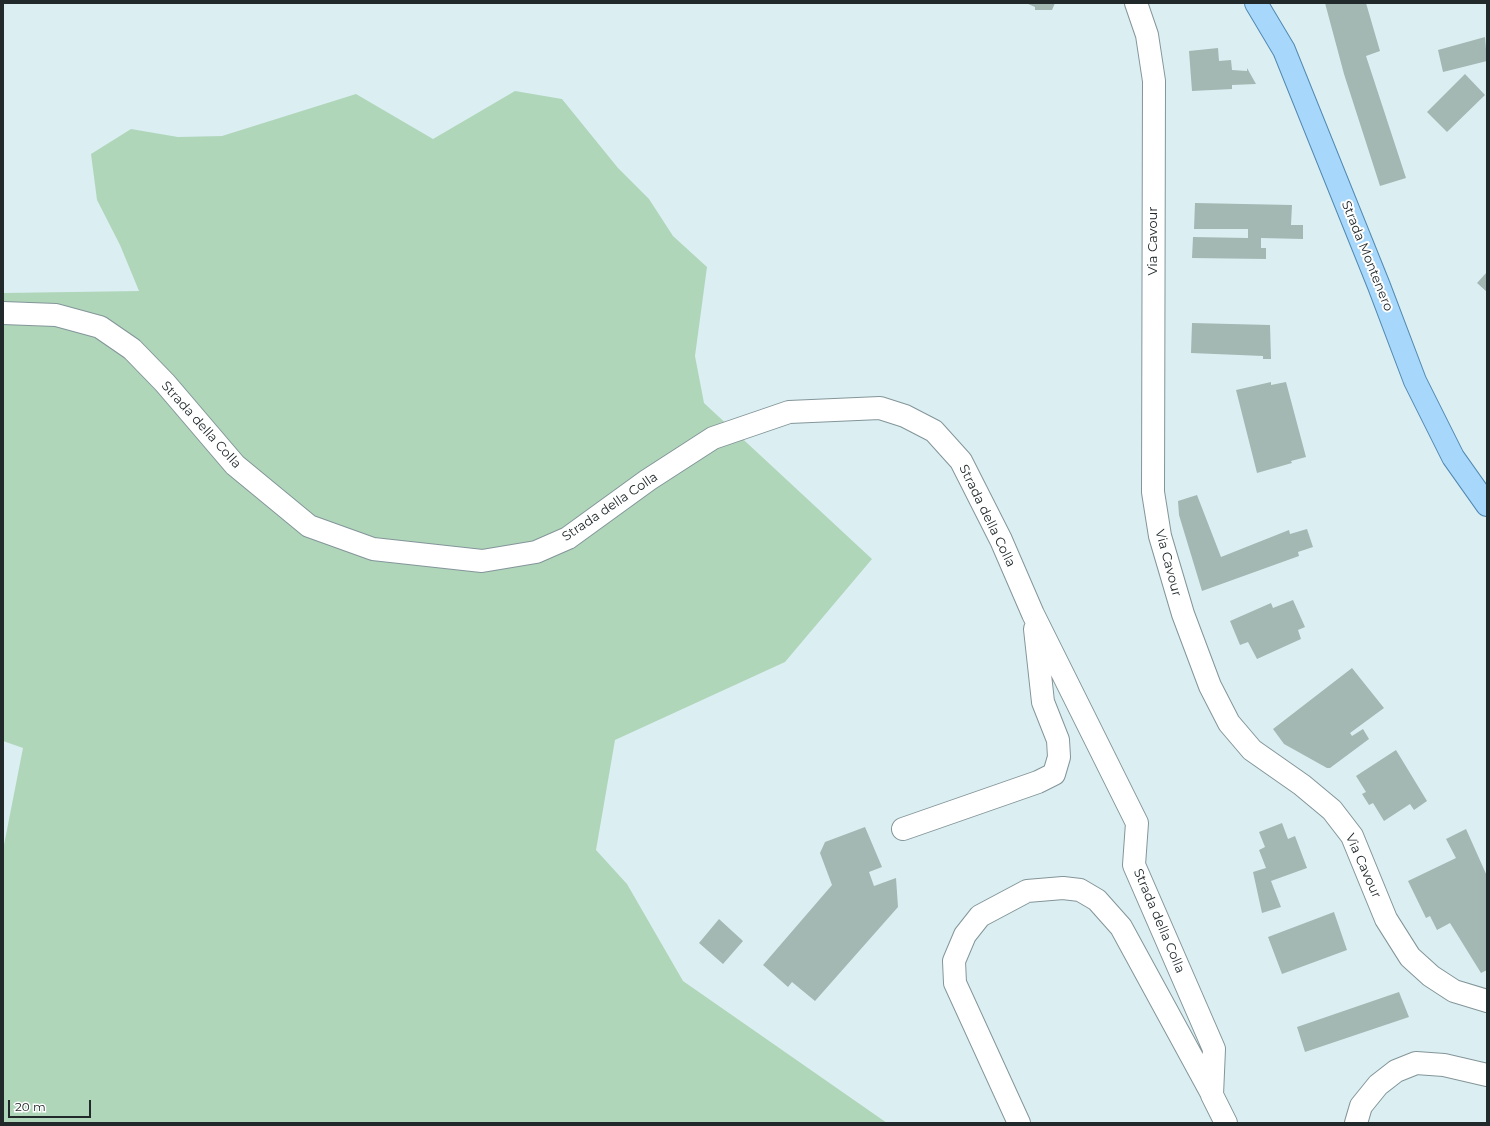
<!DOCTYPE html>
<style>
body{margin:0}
#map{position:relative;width:1490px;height:1126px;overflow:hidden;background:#dbeff3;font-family:Montserrat,sans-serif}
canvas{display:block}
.frame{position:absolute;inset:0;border:4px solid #21292b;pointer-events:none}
.scale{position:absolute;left:8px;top:1100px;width:83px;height:18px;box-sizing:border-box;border:2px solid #21292b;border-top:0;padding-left:5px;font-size:12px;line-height:14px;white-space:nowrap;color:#21292b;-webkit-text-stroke:3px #fff;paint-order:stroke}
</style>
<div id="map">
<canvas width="1490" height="1126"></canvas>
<div class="frame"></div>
<div class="scale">20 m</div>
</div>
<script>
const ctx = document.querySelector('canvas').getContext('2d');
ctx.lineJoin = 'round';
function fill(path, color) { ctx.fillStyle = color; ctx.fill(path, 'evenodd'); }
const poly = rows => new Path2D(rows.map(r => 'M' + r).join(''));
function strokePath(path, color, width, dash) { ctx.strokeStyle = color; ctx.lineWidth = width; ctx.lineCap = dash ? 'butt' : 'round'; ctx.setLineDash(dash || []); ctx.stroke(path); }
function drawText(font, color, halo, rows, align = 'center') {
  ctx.font = font + ' Montserrat,sans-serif'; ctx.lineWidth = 4; ctx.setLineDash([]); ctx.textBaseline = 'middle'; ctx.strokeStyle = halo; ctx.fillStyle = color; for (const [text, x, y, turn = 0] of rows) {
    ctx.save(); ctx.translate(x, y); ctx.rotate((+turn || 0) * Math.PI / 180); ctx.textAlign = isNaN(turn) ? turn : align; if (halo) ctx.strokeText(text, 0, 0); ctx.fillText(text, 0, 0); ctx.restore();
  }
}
const green = poly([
 [515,91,562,99,618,168,649,199,673,236,707,267,695,356,704,403,872,559,785,662,615,740,596,850,627,884,683,981,887,1123,3,1123,3,850,23,748,3,741,3,293,139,291,120,245,97,200,91,154,131,129,178,137,222,136,356,94,433,139]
]);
const building = poly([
 [1026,3,1055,3,1052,10,1035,10,1035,7],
 [1325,3,1366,3,1380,51,1366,56,1406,178,1380,186,1344,74],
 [1485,37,1487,61,1443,72,1438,50],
 [1218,48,1219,61,1231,60,1232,70,1247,71,1247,68,1256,84,1232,85,1232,89,1192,91,1189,51],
 [1465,74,1485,95,1447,132,1427,112],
 [1195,203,1292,205,1291,225,1303,225,1303,239,1261,238,1261,248,1266,248,1266,259,1192,258,1193,237,1248,238,1248,229,1194,229],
 [1487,272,1487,292,1477,283],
 [1192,323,1270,325,1271,359,1263,359,1263,356,1191,353],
 [1271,382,1271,385,1286,382,1306,457,1291,461,1292,463,1257,473,1236,390],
 [1197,495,1221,557,1289,530,1290,534,1307,529,1313,547,1298,552,1299,556,1202,591,1179,515,1178,501],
 [1293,600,1305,627,1298,630,1301,639,1257,659,1248,642,1240,645,1230,621,1271,603,1273,608],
 [1352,668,1384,708,1350,733,1352,736,1363,729,1369,739,1330,768,1327,768,1284,744,1273,729],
 [1396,750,1427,801,1414,810,1410,804,1384,821,1373,803,1369,805,1362,794,1366,792,1356,776],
 [1282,823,1288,839,1295,836,1307,868,1271,881,1281,907,1262,913,1253,872,1266,868,1259,850,1265,847,1259,832],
 [865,827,882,867,869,872,874,886,896,878,898,907,815,1001,792,982,788,987,763,965,832,885,820,853,825,842],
 [1466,829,1487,876,1487,970,1481,973,1450,923,1437,930,1430,916,1426,918,1408,881,1456,858,1446,839],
 [1334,912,1347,950,1282,974,1268,937],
 [719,919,743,941,723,964,699,943],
 [1399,992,1409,1017,1305,1052,1297,1027]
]);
const minor = poly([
 [1136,3,1147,35,1154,81,1153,492,1160,536,1183,614,1210,686,1229,723,1252,750,1302,785,1332,810,1352,836,1386,919,1410,957,1431,976,1454,991,1487,1001],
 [3,313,56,315,100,327,132,349,165,383,235,465,309,526,373,549,482,561,536,552,568,538,648,480,713,438,789,412,880,408,905,416,934,431,961,461,1001,540,1033,614,1137,823,1134,865,1214,1049,1212,1095,1226,1123],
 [903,829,1038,782,1054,774,1059,757,1058,740,1043,702,1035,629],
 [1019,1123,955,983,954,961,965,935,980,916,1027,891,1063,888,1080,890,1097,900,1121,927,1212,1094],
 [1356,1123,1361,1106,1378,1085,1396,1071,1416,1063,1444,1065,1487,1075]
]);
const major = poly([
 [1256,3,1284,50,1379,286,1415,381,1453,457,1487,505]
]);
const streetNames = [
 ["Via Cavour",1153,241,-90],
 ["Strada Montenero",1367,256,68],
 ["Strada della Colla",201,425,48],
 ["Strada della Colla",610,507,-34],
 ["Strada della Colla",987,516,64],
 ["Via Cavour",1168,563,75],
 ["Via Cavour",1363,866,66],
 ["Strada della Colla",1159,921,67]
];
fill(green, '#b0d6ba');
fill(building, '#a3b7b3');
strokePath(minor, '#839599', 24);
strokePath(major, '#5289b1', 24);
strokePath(minor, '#fff', 22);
strokePath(major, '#a7d7fb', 22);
drawText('13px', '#21292b', '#fff', streetNames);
</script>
